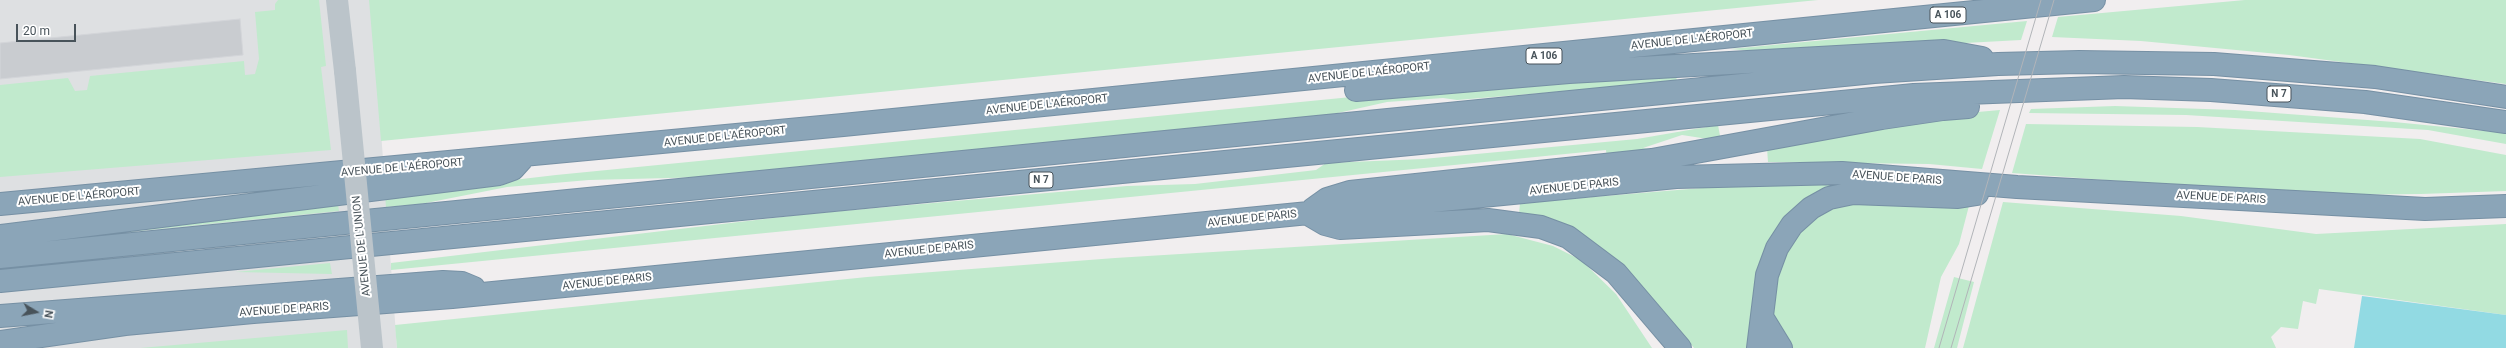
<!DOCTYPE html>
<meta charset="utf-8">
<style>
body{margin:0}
#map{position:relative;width:2506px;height:348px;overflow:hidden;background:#f1eeef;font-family:Roboto,sans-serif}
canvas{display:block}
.north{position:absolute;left:16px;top:292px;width:40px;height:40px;-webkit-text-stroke:3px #fff;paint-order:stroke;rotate:100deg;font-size:11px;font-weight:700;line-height:16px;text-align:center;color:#48535a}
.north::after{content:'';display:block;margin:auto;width:14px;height:18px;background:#48535a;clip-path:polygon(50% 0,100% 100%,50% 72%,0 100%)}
.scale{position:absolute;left:16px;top:24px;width:60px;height:18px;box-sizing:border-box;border:2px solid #48535a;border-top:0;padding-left:5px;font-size:12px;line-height:14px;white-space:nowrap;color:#48535a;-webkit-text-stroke:3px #fff;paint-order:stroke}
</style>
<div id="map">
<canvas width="2506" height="348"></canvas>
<div class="north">N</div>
<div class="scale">20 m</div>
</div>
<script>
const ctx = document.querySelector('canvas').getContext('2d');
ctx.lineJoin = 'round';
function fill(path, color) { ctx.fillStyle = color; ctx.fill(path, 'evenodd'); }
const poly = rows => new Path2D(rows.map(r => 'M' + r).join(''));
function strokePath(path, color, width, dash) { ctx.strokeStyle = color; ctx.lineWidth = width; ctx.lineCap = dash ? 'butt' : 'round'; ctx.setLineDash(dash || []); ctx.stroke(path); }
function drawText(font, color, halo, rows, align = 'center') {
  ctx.font = font + ' Roboto,sans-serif'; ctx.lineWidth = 4; ctx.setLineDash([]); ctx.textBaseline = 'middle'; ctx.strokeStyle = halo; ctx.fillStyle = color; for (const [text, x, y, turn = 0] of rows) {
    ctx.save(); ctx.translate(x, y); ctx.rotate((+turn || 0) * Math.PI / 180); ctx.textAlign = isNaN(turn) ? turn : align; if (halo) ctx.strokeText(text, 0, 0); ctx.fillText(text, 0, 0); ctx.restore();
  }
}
const airport = poly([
 [0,0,1212,0,381,132,397,348,0,348]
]);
const green = poly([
 [278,0,319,0,326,66,321,67,331,150,0,177,0,85,68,78,75,91,87,90,90,76,244,61,245,75,255,74,259,59,255,12,275,10,275,4],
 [369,0,1818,0,381,141],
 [2245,0,2506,0,2506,84,2289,55,2141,41,2052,37,2058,17],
 [2027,21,2021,40,1778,53,1730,49],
 [1676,74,1677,82,1457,100,1443,98,1387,102,1320,117,709,177,589,180,507,187,421,204,386,207,385,195,556,175,1382,94],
 [2115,106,2235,110,2394,122,2506,133,2506,144,2428,130,2186,115,2029,113,2031,109],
 [2000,110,1982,169,1929,164,1768,162,1767,148,1945,115],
 [2026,124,2197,127,2420,139,2506,155,2506,191,2421,194,2333,195,2267,192,2012,173],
 [1718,125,1721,141,1682,135,1643,148,1673,152,1607,162,1606,150,391,270,391,263,807,214,1127,186,1195,184,1316,170,1326,163,1423,159,1637,139],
 [1738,185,1842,185,1793,214,1748,348,1694,348,1656,303,1519,214,1520,203],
 [337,198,339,211,109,234,111,229],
 [1861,201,1970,202,1959,244,1941,277,1925,348,1790,348,1774,320,1771,292,1773,273,1799,227,1826,210],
 [2003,202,2181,216,2316,234,2506,224,2506,315,2319,289,2316,304,2303,301,2298,329,2281,327,2271,337,2276,348,1963,348],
 [1507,234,1553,246,1581,260,1616,294,1652,348,397,348,395,325,867,277,1115,258],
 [330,263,332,274,235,272],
 [1954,277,1974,282,1957,348,1934,348],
 [347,330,348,348,140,348]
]);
const water = poly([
 [2362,296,2506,315,2506,348,2354,348]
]);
const building = poly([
 [240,19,243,55,0,79,0,43,240,19]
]);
const minor = poly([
 [337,0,345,71]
]);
const highway = poly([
 [1356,90,1569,72,1944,51,1982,58],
 [0,204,843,125,2094,0],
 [1313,209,1327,199,1350,192,1652,160,1882,118,1943,109,1968,107],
 [1308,214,1325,224,1340,228,1488,220,1541,227,1568,237,1616,273,1680,348],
 [0,236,499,174,513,169,522,159],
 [0,257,1874,72,1998,64,2079,62,2214,64,2375,77,2506,97],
 [0,281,1914,95,2124,87,2211,90,2365,102,2506,122],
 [0,316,443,282,462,283,474,288],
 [1762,317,1781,348],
 [0,342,125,324,253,312,452,297,1676,177,1842,173,2017,187,2425,209,2506,206],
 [1758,348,1767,275,1777,248,1792,225,1811,208,1829,198,1853,193,1958,197,1977,194]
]);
const tram = poly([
 [1939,348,2041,0],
 [1951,348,2054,0]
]);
const minorBridge = poly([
 [345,71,372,348]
]);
const shields = [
 [1948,15,36],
 [1544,56,36],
 [2279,94,24],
 [1041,180,24]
];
const shieldNames = [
 ["A 106",1948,15],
 ["A 106",1544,56],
 ["N 7",2279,94],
 ["N 7",1041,180]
];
const streetNames = [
 ["AVENUE DE L'AÉROPORT",1692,40,-6],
 ["AVENUE DE L'AÉROPORT",1369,73,-6],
 ["AVENUE DE L'AÉROPORT",1047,105,-6],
 ["AVENUE DE L'AÉROPORT",725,137,-6],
 ["AVENUE DE L'AÉROPORT",402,168,-5],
 ["AVENUE DE PARIS",1897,178,4],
 ["AVENUE DE PARIS",1574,187,-6],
 ["AVENUE DE L'AÉROPORT",79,197,-5],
 ["AVENUE DE PARIS",2221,198,3],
 ["AVENUE DE PARIS",1252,219,-6],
 ["AVENUE DE L'UNION",362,246,-96],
 ["AVENUE DE PARIS",929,250,-6],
 ["AVENUE DE PARIS",607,282,-6],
 ["AVENUE DE PARIS",284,310,-4]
];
fill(airport, '#dee0e2');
fill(green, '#c1eacd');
fill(water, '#92dae3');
fill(building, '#c9ccd0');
strokePath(building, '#d3d5d9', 1);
strokePath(highway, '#7690a4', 24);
strokePath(minor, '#bbc4ca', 22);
strokePath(highway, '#8ba5b8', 22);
strokePath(tram, '#b1b4b8', 1);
strokePath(minorBridge, '#bbc4ca', 22);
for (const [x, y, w] of shields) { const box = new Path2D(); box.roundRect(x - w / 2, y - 8, w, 16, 3); ctx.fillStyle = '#fff'; ctx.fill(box); strokePath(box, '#48535a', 1); }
drawText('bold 10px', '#48535a', null, shieldNames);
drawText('11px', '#48535a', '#fff', streetNames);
</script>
